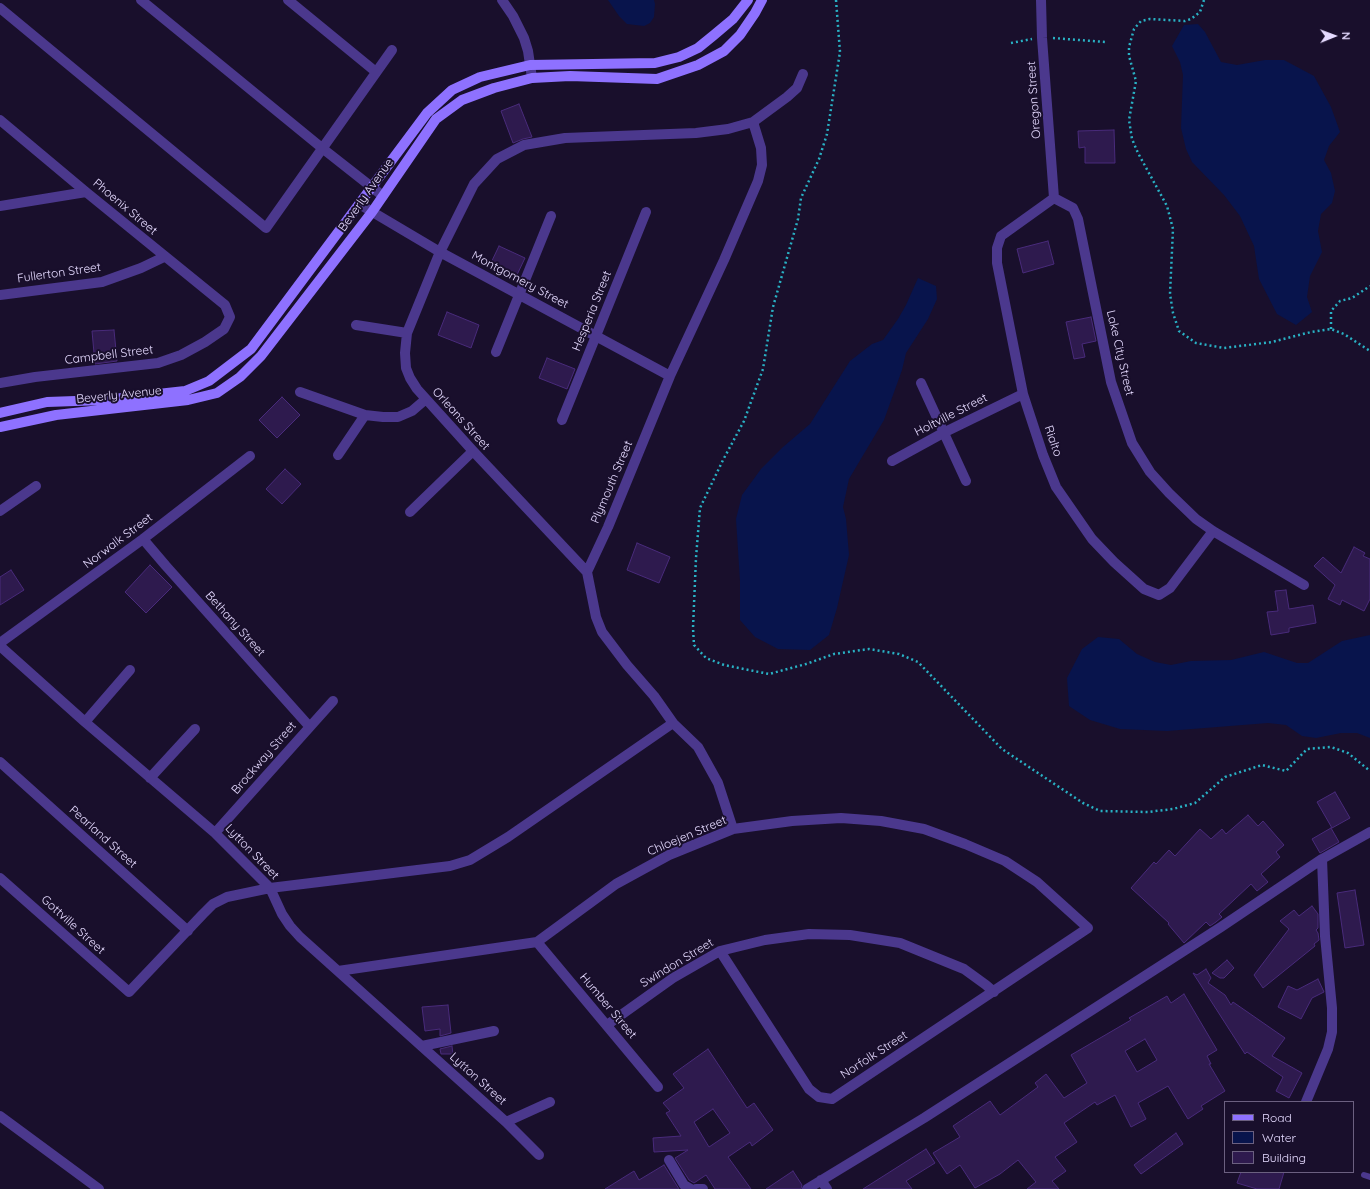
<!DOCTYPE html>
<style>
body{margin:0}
#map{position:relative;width:1370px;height:1189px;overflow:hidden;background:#190f2c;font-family:Quicksand,sans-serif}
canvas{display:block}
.legend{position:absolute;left:1224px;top:1101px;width:130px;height:72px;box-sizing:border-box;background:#190f2c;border:1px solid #6b6080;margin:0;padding:5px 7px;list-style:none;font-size:12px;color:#e5daff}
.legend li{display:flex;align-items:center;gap:8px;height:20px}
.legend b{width:20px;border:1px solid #6b6080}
.north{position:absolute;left:1314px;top:16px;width:40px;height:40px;-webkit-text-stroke:3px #190f2c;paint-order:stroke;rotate:89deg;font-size:11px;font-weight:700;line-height:16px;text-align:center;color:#e5daff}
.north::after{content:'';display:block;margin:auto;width:14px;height:18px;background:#e5daff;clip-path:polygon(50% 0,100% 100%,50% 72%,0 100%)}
</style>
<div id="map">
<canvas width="1370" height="1189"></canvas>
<ul class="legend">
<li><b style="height:5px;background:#8e71ff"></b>Road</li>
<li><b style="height:11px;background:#08144c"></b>Water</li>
<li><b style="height:11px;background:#2e1a4e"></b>Building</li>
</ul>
<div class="north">N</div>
</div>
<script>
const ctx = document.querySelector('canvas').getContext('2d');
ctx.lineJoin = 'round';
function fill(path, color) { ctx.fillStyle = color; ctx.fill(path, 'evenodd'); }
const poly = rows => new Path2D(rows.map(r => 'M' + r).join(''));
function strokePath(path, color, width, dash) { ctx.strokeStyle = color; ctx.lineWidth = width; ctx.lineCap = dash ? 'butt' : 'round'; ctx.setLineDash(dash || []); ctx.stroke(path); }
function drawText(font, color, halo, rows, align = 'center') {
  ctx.font = font + ' Quicksand,sans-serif'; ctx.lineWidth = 4; ctx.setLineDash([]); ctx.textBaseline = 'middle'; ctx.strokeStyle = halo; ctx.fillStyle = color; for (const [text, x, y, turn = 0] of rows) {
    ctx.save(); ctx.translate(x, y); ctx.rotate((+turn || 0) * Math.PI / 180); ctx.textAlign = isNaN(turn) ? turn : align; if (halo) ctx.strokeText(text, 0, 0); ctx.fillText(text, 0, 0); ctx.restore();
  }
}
const water = poly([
 [608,0,654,0,655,4,654,17,650,23,644,26,627,24,619,16],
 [1198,24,1205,32,1221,62,1237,65,1265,60,1284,60,1314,76,1331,107,1340,132,1329,146,1324,160,1331,173,1335,191,1332,203,1321,214,1318,231,1322,252,1310,276,1307,297,1312,312,1296,325,1277,314,1259,279,1254,246,1240,216,1224,195,1192,162,1186,149,1181,128,1183,75,1180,62,1172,46,1184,25],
 [918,278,936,286,937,299,928,319,906,353,902,370,884,420,849,479,843,507,846,519,849,555,837,608,829,635,810,650,778,649,755,637,740,620,740,581,736,519,742,495,761,469,783,447,810,424,850,361,872,344,883,340,898,319,906,305],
 [1370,635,1370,738,1357,733,1341,733,1316,738,1302,736,1286,725,1268,723,1167,731,1120,729,1090,720,1069,706,1067,678,1082,649,1098,637,1119,639,1137,654,1155,662,1171,665,1191,661,1231,660,1264,652,1297,663,1308,663,1342,641]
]);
const building = poly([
 [519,104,532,137,523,139,513,143,501,111,519,104],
 [1114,130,1115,163,1085,163,1085,147,1079,148,1078,131,1114,130],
 [1048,241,1054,264,1023,273,1017,249,1048,241],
 [499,246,525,258,515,279,489,267,499,246],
 [447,312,479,325,471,348,438,335,447,312],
 [1091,317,1096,341,1082,344,1085,357,1074,359,1066,322,1091,317],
 [114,330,117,361,95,364,92,331,114,330],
 [547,358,575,369,567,389,539,378,547,358],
 [282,397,300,415,277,438,259,420,282,397],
 [285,469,301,484,282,504,266,489,285,469],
 [637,543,670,557,659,583,627,570,637,543],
 [1354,547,1365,553,1363,556,1370,559,1370,599,1364,611,1342,600,1340,605,1328,599,1335,585,1314,566,1323,557,1341,573,1354,547],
 [150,565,172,587,146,613,125,592,150,565],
 [11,570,24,590,0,605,0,577,11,570],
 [1286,590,1289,609,1313,605,1316,623,1289,628,1289,632,1271,635,1267,612,1278,611,1275,591,1286,590],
 [1335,792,1350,818,1332,828,1317,802,1335,792],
 [1248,815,1258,826,1263,821,1284,845,1276,852,1280,857,1261,874,1268,882,1257,891,1251,884,1219,914,1222,917,1216,922,1210,926,1206,922,1184,943,1168,924,1169,923,1131,888,1154,862,1156,864,1169,850,1175,856,1200,829,1211,839,1222,829,1226,834,1248,815],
 [1331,828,1339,842,1320,853,1312,839,1331,828],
 [1355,890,1364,945,1345,948,1337,893,1355,890],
 [1312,906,1318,914,1318,928,1316,930,1318,933,1319,940,1314,944,1315,946,1263,988,1254,975,1289,929,1280,921,1294,910,1299,916,1312,906],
 [1227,960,1234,968,1224,978,1220,978,1212,973,1227,960],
 [1206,969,1211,978,1208,983,1225,995,1231,1005,1233,1002,1285,1038,1272,1056,1302,1073,1289,1098,1276,1091,1283,1077,1247,1052,1245,1054,1193,973,1197,975,1206,969],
 [1318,979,1324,992,1312,998,1301,1019,1278,1007,1288,986,1297,990,1318,979],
 [1184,994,1217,1050,1207,1056,1211,1064,1209,1064,1225,1091,1201,1106,1203,1109,1188,1119,1168,1086,1138,1103,1146,1119,1131,1127,1115,1095,1097,1105,1095,1102,1064,1123,1077,1142,1055,1157,1066,1171,1052,1181,1059,1189,1027,1189,1036,1182,1018,1160,1000,1174,975,1188,960,1165,947,1174,933,1153,960,1137,953,1126,990,1101,1000,1115,1038,1087,1035,1083,1046,1074,1064,1098,1087,1083,1071,1055,1131,1020,1129,1018,1167,996,1171,1003,1184,994],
 [1145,1039,1157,1060,1137,1072,1125,1051,1145,1039],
 [448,1005,451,1033,440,1036,440,1029,425,1031,422,1007,448,1005],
 [452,1046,453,1054,441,1054,440,1049,452,1046],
 [708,1049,747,1108,754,1103,773,1130,752,1146,750,1142,728,1157,751,1189,715,1189,706,1175,694,1183,689,1180,675,1158,688,1150,654,1152,653,1138,681,1136,666,1113,670,1111,663,1103,684,1088,673,1074,708,1049],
 [713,1109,730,1133,709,1147,694,1122,713,1109],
 [1176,1133,1183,1144,1141,1174,1134,1165,1176,1133],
 [926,1149,935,1163,906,1181,912,1189,863,1189,926,1149],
 [664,1165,679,1189,605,1189,634,1171,639,1180,664,1165],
 [793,1171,802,1185,801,1189,766,1189,793,1171],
 [1241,1172,1284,1172,1279,1189,1257,1189,1237,1183,1241,1172]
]);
const path = poly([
 [836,0,840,52,827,134,819,159,801,198,798,219,773,307,763,369,744,421,723,460,700,508,696,558,693,628,694,645,706,658,724,665,769,674,806,664,834,654,869,649,899,654,918,662,1002,749,1083,803,1100,811,1148,812,1173,809,1195,803,1225,777,1262,765,1286,771,1307,749,1331,747,1348,753,1370,771],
 [1204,0,1200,12,1191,19,1185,21,1150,19,1141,21,1134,29,1129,47,1129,56,1136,81,1129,120,1132,139,1138,153,1167,206,1173,229,1170,294,1173,313,1179,331,1196,343,1224,348,1272,342,1311,332,1331,329,1344,334,1370,351],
 [1053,38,1106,42],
 [1011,43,1032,39],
 [1331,329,1331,311,1340,301,1352,298,1370,286]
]);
const lane = poly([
 [1364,1175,1370,1177]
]);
const street = poly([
 [141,0,322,148,383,196],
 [288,0,376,72],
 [502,0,513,16,524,38,528,51,532,78],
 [1041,0,1042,38,1054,198],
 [0,8,266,228,392,50],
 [0,120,86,192,225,305,230,317,224,329,205,342,181,355,158,363,35,377,0,383],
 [1054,198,1001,236,997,248,997,263,1023,394,1043,455,1056,487,1092,539,1114,562,1144,589,1159,595,1170,588,1213,531],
 [1054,198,1073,208,1078,219,1111,382,1132,443,1150,472,1169,493,1196,519,1213,531,1304,585],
 [359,204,440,252,670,376],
 [0,206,86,192],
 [0,295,102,282,141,268,164,257],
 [356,325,407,333],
 [496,352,551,216],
 [921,383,966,481],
 [300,392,365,415,383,417,398,417,412,411,426,399],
 [562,420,646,212],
 [338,455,365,415],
 [892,461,943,433,1023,394],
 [0,511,36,486],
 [410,512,473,451],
 [143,539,166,566,309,726],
 [587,572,473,451,417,389,410,378,406,368,405,353,407,333,440,252,474,184,497,159,524,145,565,138,696,133,728,129,753,122,787,97,797,88,803,74],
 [0,643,143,539,250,456],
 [0,646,85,722,215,833,270,888,282,914,290,926,300,937,506,1122,539,1155],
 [85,722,130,670],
 [0,762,188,931],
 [150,778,195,729],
 [733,829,718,783,698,747,673,723,654,696,627,665,602,632,596,617,587,572,608,527,670,376,724,260,758,181,762,165,761,148,753,122],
 [215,833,333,701],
 [0,878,129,992,203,914,213,904,227,897,270,888,450,866,470,860,508,837,673,723],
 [537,942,658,1087],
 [338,971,537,942,616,884,669,855,733,829,792,821,841,818,881,821,924,829,965,844,1005,861,1037,882,1088,928,832,1099,819,1097,809,1089,720,951],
 [607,1025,673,978,720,951,765,940,809,934,850,935,900,943,964,969,986,985,994,992],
 [422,1046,494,1031],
 [1306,1102,1328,1049,1332,1032,1332,1008,1325,936,1322,859],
 [0,1116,99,1189],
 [506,1122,550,1102],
 [669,1160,684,1185,691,1189],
 [821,1180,827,1189],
 [696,1189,703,1189],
 [807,1189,924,1118,1221,927,1322,859,1370,832]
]);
const secondary = poly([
 [0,413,47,402,104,400,185,391,209,381,251,349,427,113,452,90,480,77,530,65,655,63,679,57,698,48,714,35,733,19,748,0],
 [0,427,56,415,188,400,217,393,240,377,261,356,372,212,436,119,462,100,494,88,532,78,570,76,657,79,698,65,724,51,740,35,755,13,762,0]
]);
const streetNames = [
 ["Oregon Street",1034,100,-94],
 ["Beverly Avenue",366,195,-55],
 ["Phoenix Street",125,207,40],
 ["Fullerton Street",59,273,-8],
 ["Montgomery Street",520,280,28],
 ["Hesperia Street",592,311,-68],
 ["Lake City Street",1120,353,77],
 ["Campbell Street",109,355,-7],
 ["Beverly Avenue",119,395,-6],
 ["Holtville Street",951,415,-27],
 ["Orleans Street",461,419,48],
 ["Rialto",1053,441,71],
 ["Plymouth Street",612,482,-67],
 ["Norwalk Street",118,541,-37],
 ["Bethany Street",235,624,48],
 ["Brockway Street",264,758,-49],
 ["Chloejen Street",687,836,-23],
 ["Pearland Street",103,837,42],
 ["Lytton Street",252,852,46],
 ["Gottville Street",73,925,42],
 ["Swindon Street",677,963,-31],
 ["Humber Street",608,1006,50],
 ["Norfolk Street",874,1055,-33],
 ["Lytton Street",478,1079,42]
];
fill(water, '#08144c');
fill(building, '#2e1a4e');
strokePath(building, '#492b7b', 1);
strokePath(path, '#29b1c4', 2.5, [2, 3]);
strokePath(lane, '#4b388d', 6);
strokePath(street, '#4b388d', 10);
strokePath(secondary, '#8e71ff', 10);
drawText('12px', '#e5daff', '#190f2c', streetNames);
</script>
